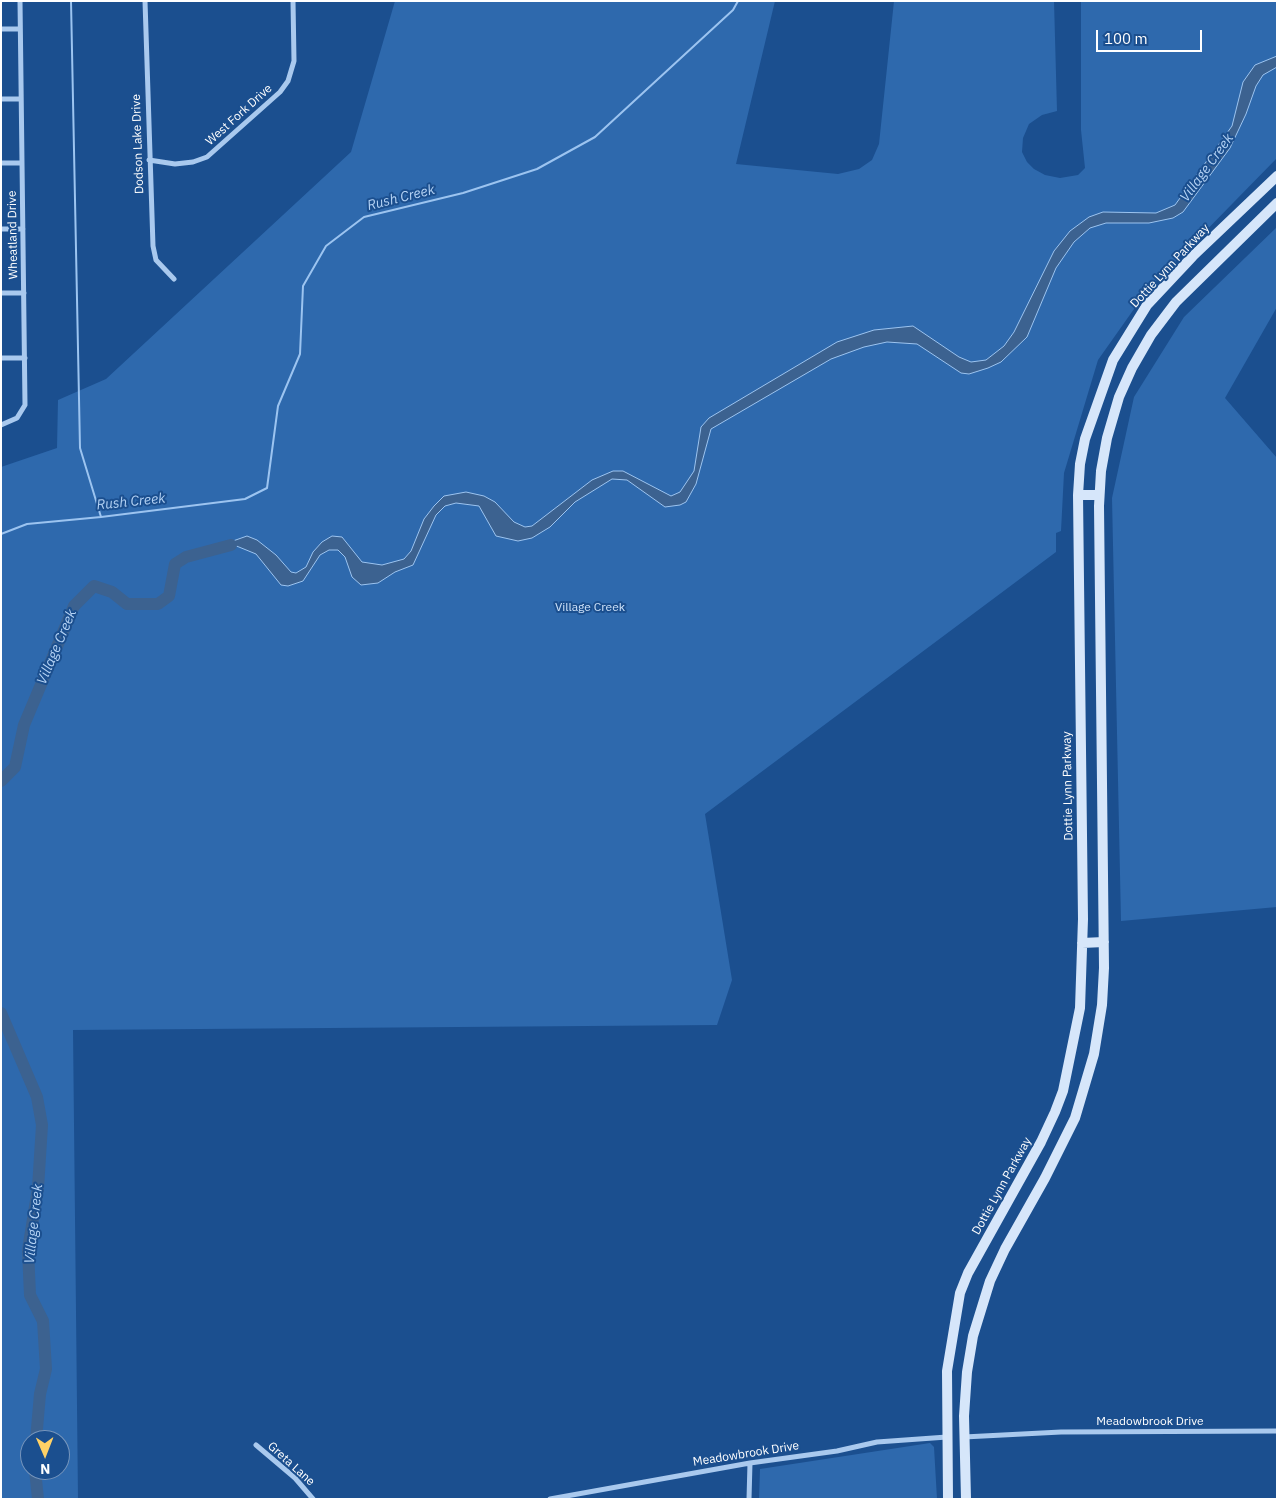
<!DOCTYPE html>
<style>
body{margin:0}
#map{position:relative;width:1278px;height:1500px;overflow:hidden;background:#1b4f8f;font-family:"IBM Plex Sans",sans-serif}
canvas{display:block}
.frame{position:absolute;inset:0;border:2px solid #fff;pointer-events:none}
.north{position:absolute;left:20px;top:1430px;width:50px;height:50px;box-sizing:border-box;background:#1b4f8f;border:1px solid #7695bc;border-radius:50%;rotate:179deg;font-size:14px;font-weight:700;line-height:20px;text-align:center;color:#fff}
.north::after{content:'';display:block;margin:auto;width:18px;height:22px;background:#ffd166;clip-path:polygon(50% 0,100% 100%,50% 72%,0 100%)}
.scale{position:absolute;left:1096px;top:30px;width:106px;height:22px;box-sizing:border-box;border:2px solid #fff;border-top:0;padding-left:6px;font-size:15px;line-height:18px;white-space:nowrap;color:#fff;-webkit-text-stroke:4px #1b4f8f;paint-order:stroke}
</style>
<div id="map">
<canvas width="1278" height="1500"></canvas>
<div class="frame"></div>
<div class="north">N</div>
<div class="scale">100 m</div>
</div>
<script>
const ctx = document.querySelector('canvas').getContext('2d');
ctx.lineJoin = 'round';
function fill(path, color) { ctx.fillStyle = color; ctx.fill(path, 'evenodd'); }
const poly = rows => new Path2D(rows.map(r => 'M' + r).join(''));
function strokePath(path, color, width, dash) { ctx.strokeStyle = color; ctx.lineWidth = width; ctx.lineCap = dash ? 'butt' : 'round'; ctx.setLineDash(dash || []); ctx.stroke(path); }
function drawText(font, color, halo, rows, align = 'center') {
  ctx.font = font + ' "IBM Plex Sans",sans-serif'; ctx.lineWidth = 4; ctx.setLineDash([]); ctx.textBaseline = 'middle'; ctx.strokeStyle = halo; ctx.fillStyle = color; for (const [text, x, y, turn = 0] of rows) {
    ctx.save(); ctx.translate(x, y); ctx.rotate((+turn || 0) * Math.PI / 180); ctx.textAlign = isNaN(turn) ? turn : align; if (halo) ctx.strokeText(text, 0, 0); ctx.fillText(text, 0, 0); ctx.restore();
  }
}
const green = poly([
 [395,1,775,1,736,164,838,174,859,169,872,160,879,144,894,1,1054,1,1057,111,1042,115,1029,124,1023,138,1022,152,1027,162,1034,169,1045,175,1060,178,1078,175,1085,168,1081,130,1081,1,1277,1,1277,158,1146,292,1098,360,1064,473,1061,531,1056,533,1056,552,705,814,732,980,717,1025,73,1030,78,1499,1,1499,1,467,57,448,58,400,106,379,351,152],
 [30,1440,60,1440,60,1470,30,1470],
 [1277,227,1277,307,1225,398,1277,458,1277,907,1121,921,1112,498,1134,397,1184,317],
 [930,1443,934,1447,937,1499,759,1499,760,1469]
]);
const water = poly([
 [1277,56,1277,67,1263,75,1256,86,1246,114,1230,148,1183,212,1173,218,1149,223,1106,223,1090,228,1074,242,1056,268,1027,337,1001,362,988,368,969,374,961,373,917,344,887,342,864,347,831,359,711,429,696,484,686,502,680,505,665,507,627,480,612,479,575,502,550,527,532,538,518,541,496,536,479,506,456,503,445,506,436,515,413,565,395,572,378,583,361,585,352,577,345,557,338,550,329,550,320,555,303,581,288,586,281,585,256,554,234,545,216,547,247,536,257,540,276,555,291,572,296,573,306,567,313,552,322,542,332,536,342,537,362,562,382,565,404,559,411,551,424,519,434,506,444,496,466,492,484,496,495,502,514,522,525,527,532,526,592,480,613,471,623,471,671,496,680,492,694,471,701,427,709,418,837,342,874,330,913,326,959,357,971,362,986,360,1004,346,1014,332,1054,251,1070,231,1089,217,1103,212,1156,213,1175,205,1232,126,1243,82,1255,65,1277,56]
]);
const stream = poly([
 [71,1,80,448,101,517],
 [1,534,27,524,101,517,245,499,267,488,278,406,300,354,303,286,326,246,364,217,463,193,537,169,595,137,733,10,738,1]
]);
const river = poly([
 [1,781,15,767,24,725,74,606,94,586,112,592,127,604,158,604,169,596,175,564,186,557,231,545],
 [1,1013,37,1097,42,1125,38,1188,28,1250,30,1295,43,1321,46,1369,40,1394,36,1440],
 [35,1470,38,1499]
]);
const street = poly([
 [145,1,153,246,156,260,174,279],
 [1,29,20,29],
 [1,99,21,99],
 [149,160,175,164,193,162,207,157,280,92,288,81,294,61,293,1],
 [1,163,22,163],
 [1,229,23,229],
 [1,293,24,293],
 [1,358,25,358],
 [1,425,17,418,25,405,20,1],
 [964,1437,1061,1432,1277,1431],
 [256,1445,295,1478,313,1499],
 [550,1499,750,1463,837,1451,877,1442,947,1437],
 [749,1499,750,1463]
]);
const secondary = poly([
 [1078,495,1099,495],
 [1082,943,1104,942],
 [948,1499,947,1371,960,1293,968,1273,1041,1142,1055,1112,1063,1091,1080,1008,1083,919,1078,495,1080,464,1085,439,1113,360,1147,305,1193,256,1277,176],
 [966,1499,964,1416,967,1372,973,1336,990,1281,1005,1249,1045,1178,1075,1118,1094,1054,1102,1005,1104,968,1099,506,1101,471,1107,438,1119,397,1132,368,1151,335,1176,302,1277,203]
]);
const streetNames = [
 ["West Fork Drive",239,115,-42],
 ["Dodson Lake Drive",138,144,-92],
 ["Wheatland Drive",13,235,-91],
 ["Dottie Lynn Parkway",1170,266,-47],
 ["Dottie Lynn Parkway",1068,786,-91],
 ["Dottie Lynn Parkway",1002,1186,-61],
 ["Meadowbrook Drive",1150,1422],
 ["Meadowbrook Drive",746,1454,-9],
 ["Greta Lane",291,1464,42]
];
const parkNames = [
 ["Village Creek",590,608]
];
const waterNames = [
 ["Village Creek",1207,168,-54],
 ["Rush Creek",401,198,-14],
 ["Rush Creek",131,502,-6],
 ["Village Creek",57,647,-67],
 ["Village Creek",34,1224,-84]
];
fill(green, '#2e69ad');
fill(water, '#3c6290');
strokePath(water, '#9cc4f0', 1);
strokePath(stream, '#9cc4f0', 2);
strokePath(river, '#3c6290', 12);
strokePath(street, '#a9c9ee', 5);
strokePath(secondary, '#d6e6fa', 10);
drawText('12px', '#fff', '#1b4f8f', streetNames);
drawText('12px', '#cfe3fa', '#1b4f8f', parkNames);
drawText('italic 14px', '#b5d3f5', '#1b4f8f', waterNames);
</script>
